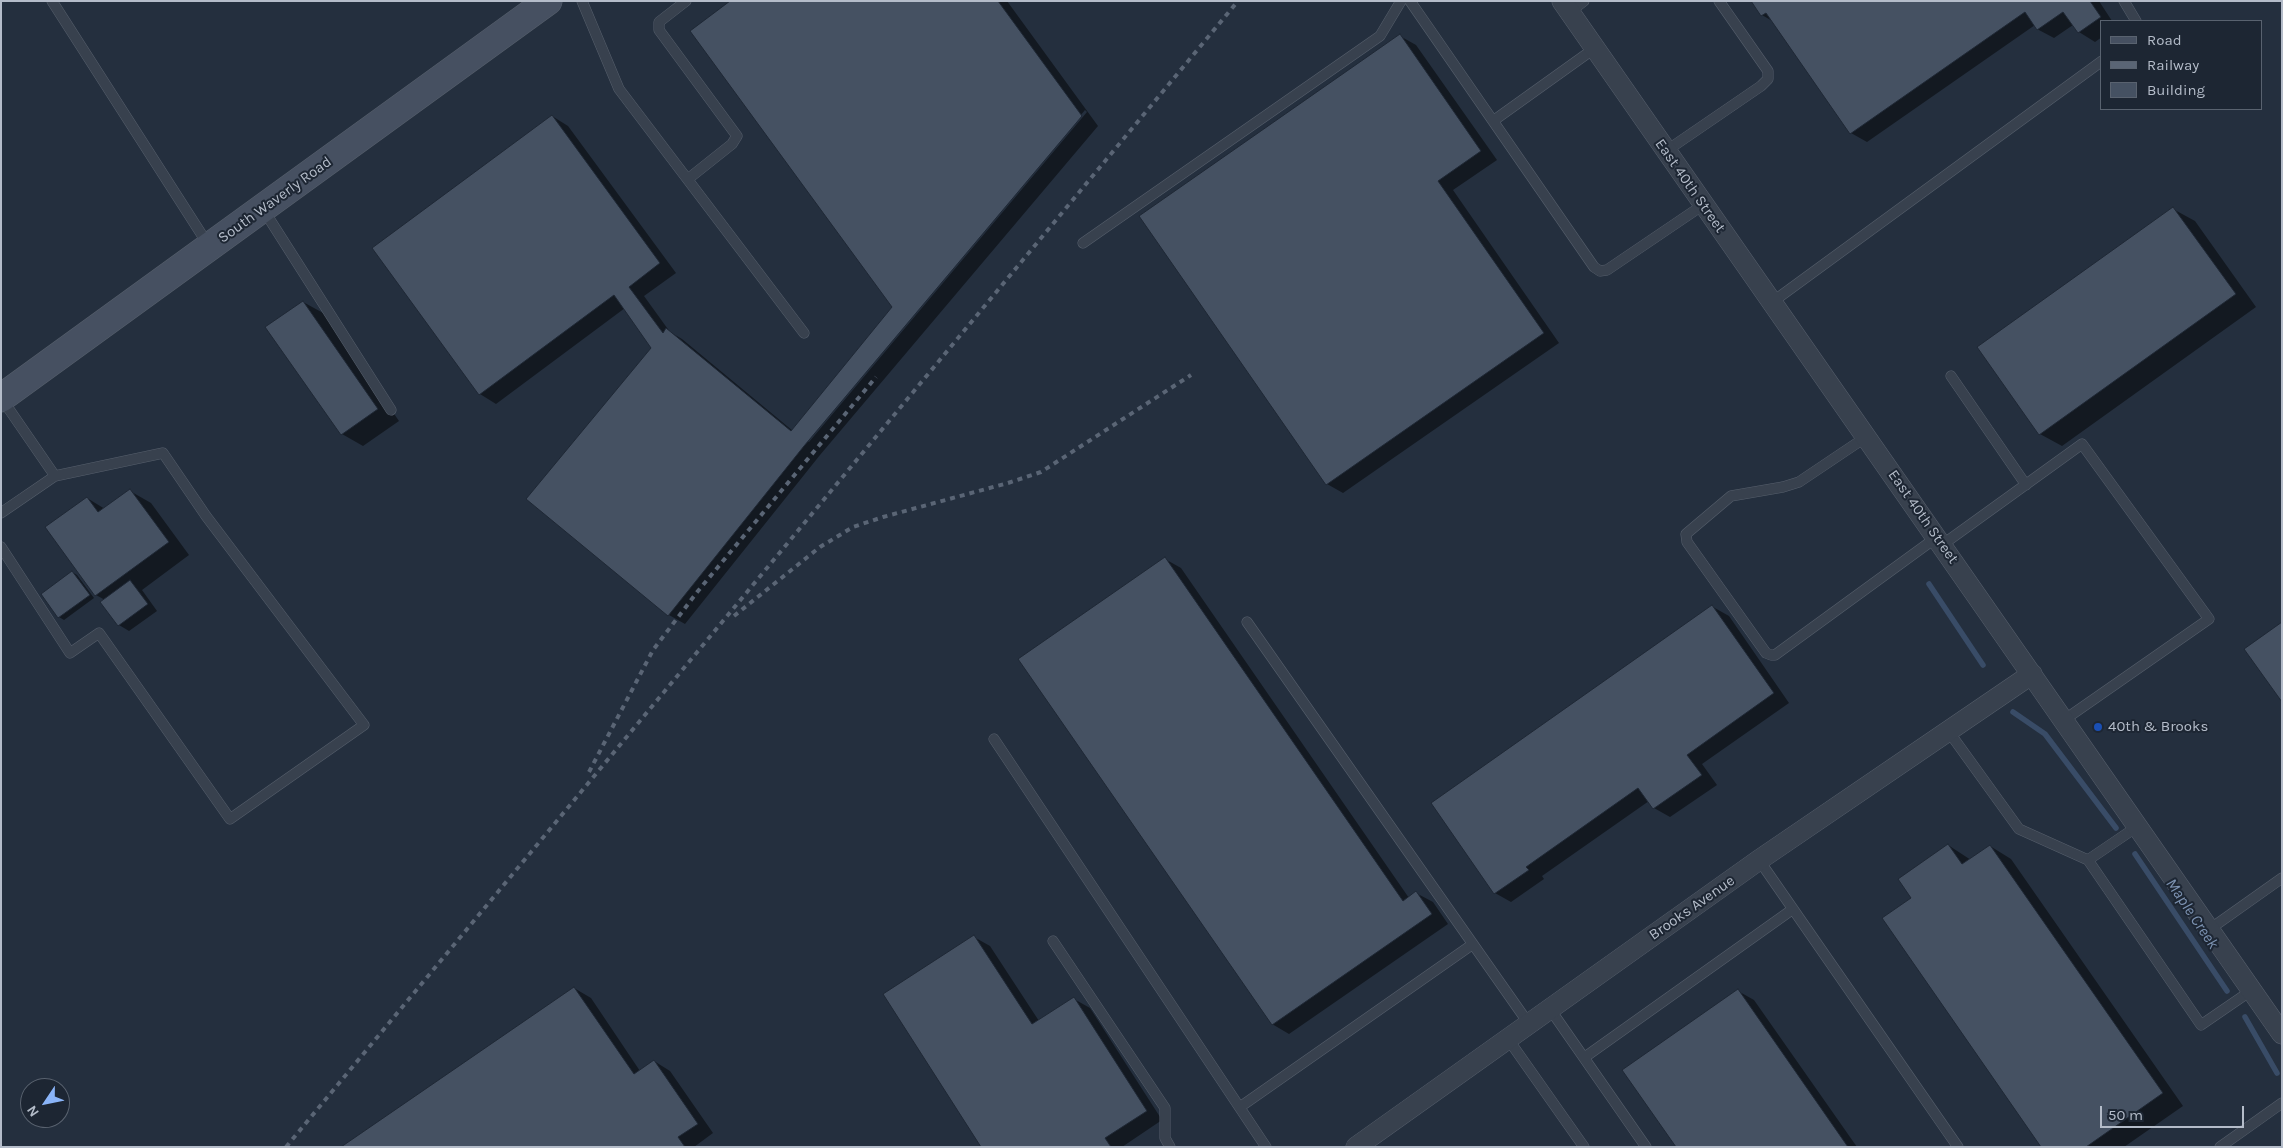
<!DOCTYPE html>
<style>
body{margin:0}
#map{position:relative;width:2283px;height:1148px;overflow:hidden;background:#242f3e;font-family:Karla,sans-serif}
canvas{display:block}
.frame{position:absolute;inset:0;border:2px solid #b4bcc9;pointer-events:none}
.legend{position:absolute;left:2100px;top:20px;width:162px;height:90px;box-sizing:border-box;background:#1d2633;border:1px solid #59626f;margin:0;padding:6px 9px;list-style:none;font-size:15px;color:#b4bcc9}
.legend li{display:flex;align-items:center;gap:10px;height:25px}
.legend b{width:25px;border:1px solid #59626f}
.north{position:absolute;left:20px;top:1078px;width:50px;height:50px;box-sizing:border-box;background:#1d2633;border:1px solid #59626f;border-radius:50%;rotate:236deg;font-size:14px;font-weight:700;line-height:20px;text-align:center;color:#b4bcc9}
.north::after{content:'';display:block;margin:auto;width:18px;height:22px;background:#8ab4f8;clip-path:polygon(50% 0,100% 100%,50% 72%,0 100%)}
.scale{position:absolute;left:2100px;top:1106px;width:144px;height:22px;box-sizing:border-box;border:2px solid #b4bcc9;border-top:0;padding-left:6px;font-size:15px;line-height:18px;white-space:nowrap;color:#b4bcc9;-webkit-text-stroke:4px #1d2633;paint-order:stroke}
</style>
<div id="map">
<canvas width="2283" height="1148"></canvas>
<div class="frame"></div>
<ul class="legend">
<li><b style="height:6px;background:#465061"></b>Road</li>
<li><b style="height:6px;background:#5a6575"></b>Railway</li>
<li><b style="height:14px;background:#455162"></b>Building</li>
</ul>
<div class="north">N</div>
<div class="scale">50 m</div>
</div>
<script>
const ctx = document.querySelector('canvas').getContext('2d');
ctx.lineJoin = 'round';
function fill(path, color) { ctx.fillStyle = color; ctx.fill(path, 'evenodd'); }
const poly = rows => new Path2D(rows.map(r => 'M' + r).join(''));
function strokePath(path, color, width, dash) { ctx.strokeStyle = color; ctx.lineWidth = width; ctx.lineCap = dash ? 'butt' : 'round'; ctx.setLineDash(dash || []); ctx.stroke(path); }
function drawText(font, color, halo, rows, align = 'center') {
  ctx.font = font + ' Karla,sans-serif'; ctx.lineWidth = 4; ctx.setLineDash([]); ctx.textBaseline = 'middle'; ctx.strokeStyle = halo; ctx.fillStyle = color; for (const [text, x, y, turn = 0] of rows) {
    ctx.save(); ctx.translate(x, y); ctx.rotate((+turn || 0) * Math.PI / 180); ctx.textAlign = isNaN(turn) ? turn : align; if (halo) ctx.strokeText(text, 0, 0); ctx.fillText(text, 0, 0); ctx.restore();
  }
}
const shadow = poly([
 [732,1,1007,1,1098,126,820,455,685,624,669,615,653,348,625,308,496,404,480,394,374,248,552,116,568,126,676,273,644,296,670,332,682,339,793,431,893,307],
 [1085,110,1087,112,809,442,807,441],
 [1753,1,2099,1,2112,21,2102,21,2102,37,2095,42,2079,32,2073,25,2054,38,2037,29,2035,25,1867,142,1851,133,1774,22,1762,15],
 [1400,36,1416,45,1497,160,1453,190,1559,343,1343,493,1327,484],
 [2173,209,2195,221,2256,307,2062,446,2040,434],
 [303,302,325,314,399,421,363,446,342,434],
 [130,491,151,503,189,555,142,590,157,611,129,631,119,625,105,600,96,595,87,498,105,509],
 [1165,559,1181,568,1409,898,1416,893,1433,902,1448,924,1289,1034,1272,1024],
 [72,572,77,575,94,598,64,620,59,617],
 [1713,607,1729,616,1789,703,1702,764,1717,785,1670,817,1654,808,1649,801,1542,876,1544,879,1511,902,1495,893],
 [1948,845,1971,860,1990,846,2011,859,2183,1106,2124,1147,2043,1147,1913,898],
 [974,937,990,946,1039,1021,1074,999,1090,1008,1162,1120,1122,1147,982,1147],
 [574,988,591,998,640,1071,654,1061,670,1071,713,1133,694,1147,343,1147],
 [1738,991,1754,1000,1857,1147,1678,1147]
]);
const stream = poly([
 [1929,584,1983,665],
 [2013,712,2045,734,2116,828],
 [2135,854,2227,991],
 [2245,1017,2277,1073]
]);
const building = poly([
 [730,1,998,1,1082,116,804,446,668,616,526,499,651,348,614,295,479,395,372,248,552,115,660,263,629,287,663,333,666,328,791,431,892,307,690,31,730,1],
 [1751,1,2090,1,2101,17,2078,33,2063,12,2037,30,2025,12,1850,134,1766,13,1761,16,1751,1],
 [1400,34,1481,151,1438,181,1544,333,1326,485,1139,216,1400,34],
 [2173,207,2236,294,2039,435,1977,347,2173,207],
 [303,301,378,409,341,435,265,327,303,301],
 [130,489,169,542,95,596,45,527,87,497,98,512,130,489],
 [1165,557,1403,901,1416,891,1432,914,1272,1025,1018,659,1165,557],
 [72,571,90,595,58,618,41,594,72,571],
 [130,580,148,604,118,626,100,602,130,580],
 [1712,605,1774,693,1687,755,1702,775,1653,809,1638,788,1526,867,1529,870,1494,894,1431,803,1712,605],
 [2282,622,2282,702,2244,649,2282,622],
 [1948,844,1962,864,1990,845,2163,1093,2086,1147,2041,1147,1882,918,1911,898,1898,879,1948,844],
 [974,935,1032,1024,1074,997,1147,1111,1105,1138,1111,1147,981,1147,883,994,974,935],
 [574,987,634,1074,654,1060,698,1124,678,1137,685,1147,341,1147,574,987],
 [1738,989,1848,1147,1676,1147,1622,1070,1738,989]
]);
const lane = poly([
 [52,1,209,246],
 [582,1,619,89,804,333],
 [686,1,659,22,659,30,737,136,732,144,688,179],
 [1410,1,1594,267,1600,271,1607,270,1703,205],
 [2124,1,2136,21],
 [1570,12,1584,1],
 [1493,121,1595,48],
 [1666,151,1761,86,1768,79,1768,71,1719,1],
 [263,209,391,410],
 [1083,243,1380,36,1401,1],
 [1771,303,2102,61],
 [1951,376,2026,485],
 [1866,437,1799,482,1783,487,1731,496,1686,534,1687,542,1766,653,1771,655,1775,655,1937,537],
 [1,513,55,476,2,399],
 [1942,545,2082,444,2209,619,2064,720],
 [1,547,70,653,99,633,230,819,364,725,206,516,163,453,55,476],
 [1247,622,1529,1024],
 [1949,732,2019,829,2088,860],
 [994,739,1266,1147],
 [2138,826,2088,860,2201,1025,2252,990],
 [1759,860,1958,1147],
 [2210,929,2282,878],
 [1053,941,1165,1108,1165,1138,1170,1147],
 [1550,1009,1646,1147],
 [1508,1039,1584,1147],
 [1585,1057,1793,909],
 [1240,1107,1473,944],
 [2220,1147,2282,1103]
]);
const street = poly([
 [1562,1,2282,1034],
 [1356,1147,1759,860,2032,674]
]);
const secondary = poly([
 [1,398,548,1]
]);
const rail = poly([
 [734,616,820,547,853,527,883,517,1008,483,1041,472,1191,375],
 [589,772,653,650,698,591,876,377],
 [286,1147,1238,1]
]);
const markers = [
 [2098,727,5,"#1a4fb4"]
];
const streetNames = [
 ["East 40th Street",1690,186,55],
 ["South Waverly Road",275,200,-36],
 ["East 40th Street",1923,517,55],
 ["Brooks Avenue",1692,908,-35]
];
const poiNames = [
 ["40th & Brooks",2108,727]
];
const waterNames = [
 ["Maple Creek",2192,914,56]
];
fill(shadow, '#0007');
strokePath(stream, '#394c67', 5.5);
fill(building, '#455162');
strokePath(building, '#1f2835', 1);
strokePath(lane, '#565f6c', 11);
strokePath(street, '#565f6c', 21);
strokePath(secondary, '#565f6c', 29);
strokePath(lane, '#38414e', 10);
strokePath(street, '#38414e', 20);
strokePath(secondary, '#465061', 28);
strokePath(rail, '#5a6575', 4, [5, 5]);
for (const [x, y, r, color] of markers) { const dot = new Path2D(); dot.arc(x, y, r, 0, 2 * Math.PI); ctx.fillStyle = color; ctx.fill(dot); strokePath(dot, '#1d2633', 2); }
drawText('15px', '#b4bcc9', '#1d2633', streetNames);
drawText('15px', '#b4bcc9', '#1d2633', poiNames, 'left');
drawText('italic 16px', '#7c92b1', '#1d2633', waterNames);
</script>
